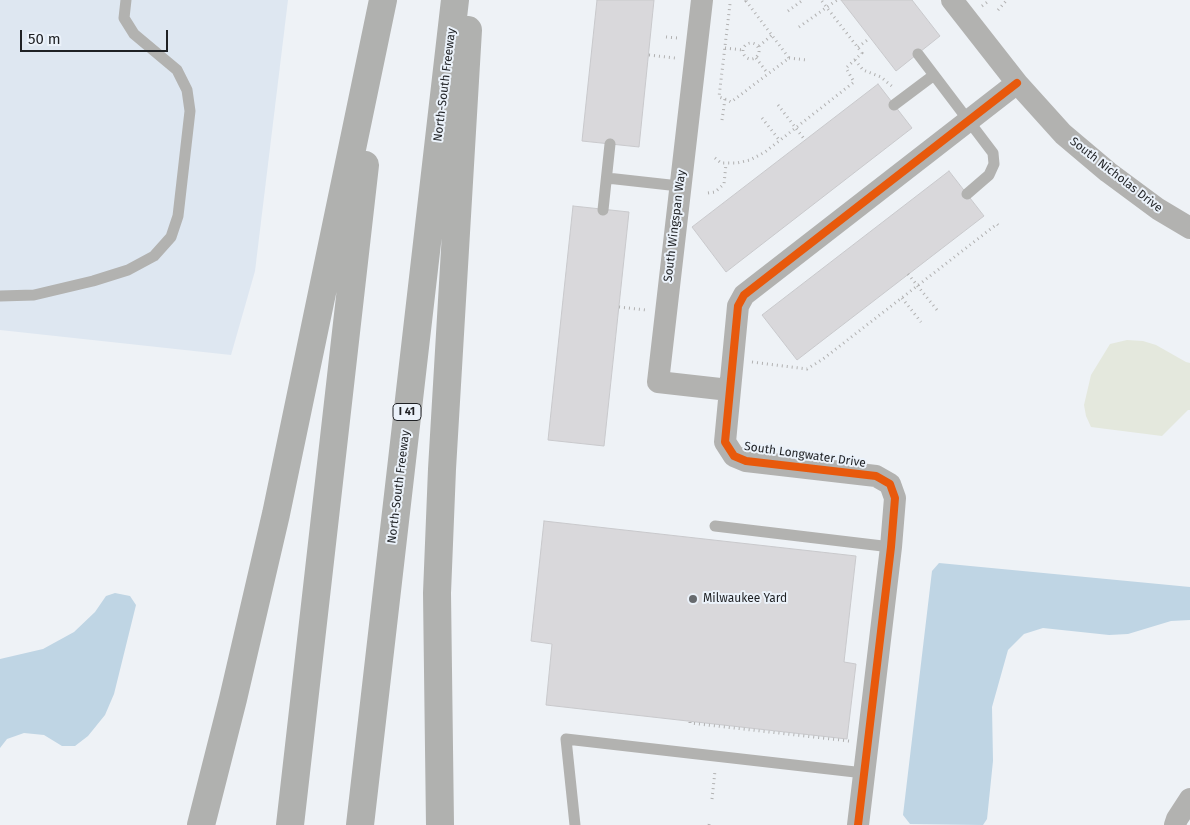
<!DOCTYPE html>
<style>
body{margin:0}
#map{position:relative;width:1190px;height:825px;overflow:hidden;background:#eef2f6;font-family:"Fira Sans",sans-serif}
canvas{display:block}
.scale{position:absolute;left:20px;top:30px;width:148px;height:22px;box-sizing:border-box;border:2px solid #1f2124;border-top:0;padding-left:6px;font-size:15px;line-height:18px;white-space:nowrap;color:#1f2124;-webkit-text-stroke:4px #ebf2fa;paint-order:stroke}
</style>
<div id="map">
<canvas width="1190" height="825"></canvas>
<div class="scale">50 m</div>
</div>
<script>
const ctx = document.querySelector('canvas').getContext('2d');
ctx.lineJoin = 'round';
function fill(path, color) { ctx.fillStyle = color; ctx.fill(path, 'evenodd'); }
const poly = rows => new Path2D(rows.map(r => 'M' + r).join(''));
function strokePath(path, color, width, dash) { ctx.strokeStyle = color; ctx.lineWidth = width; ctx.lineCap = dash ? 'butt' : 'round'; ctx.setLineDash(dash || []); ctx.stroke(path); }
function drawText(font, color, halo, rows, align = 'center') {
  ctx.font = font + ' "Fira Sans",sans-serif'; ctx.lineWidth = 4; ctx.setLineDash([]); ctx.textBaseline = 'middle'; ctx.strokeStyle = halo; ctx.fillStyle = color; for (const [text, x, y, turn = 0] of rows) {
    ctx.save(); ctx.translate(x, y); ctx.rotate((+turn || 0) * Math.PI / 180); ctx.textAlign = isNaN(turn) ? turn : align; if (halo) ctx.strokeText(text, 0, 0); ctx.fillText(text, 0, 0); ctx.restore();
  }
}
const built = poly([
 [0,0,288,0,255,271,231,355,0,330]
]);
const green = poly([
 [1127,340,1143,341,1156,345,1186,362,1190,363,1190,410,1188,410,1162,436,1091,427,1086,416,1084,405,1091,375,1110,344]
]);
const water = poly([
 [939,563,1190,587,1190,620,1171,621,1128,634,1109,635,1043,628,1024,634,1008,650,992,707,993,761,987,819,983,825,910,824,903,815,932,571],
 [115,593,130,596,136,605,114,694,105,715,88,736,75,746,62,746,44,735,24,733,7,739,0,748,0,659,43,649,74,632,95,612,106,596]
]);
const building = poly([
 [597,0,654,0,639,147,582,141,597,0],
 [841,0,912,0,940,36,896,71,841,0],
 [878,84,912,128,726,272,692,227,878,84],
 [949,171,984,216,797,360,762,315,949,171],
 [573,206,629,212,604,446,548,440,573,206],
 [544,521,856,556,844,662,856,664,847,739,546,705,552,644,531,641,544,521]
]);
const path = poly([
 [982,6,990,0],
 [998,10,1007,0],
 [788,11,803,0],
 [799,27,837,0],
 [666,37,678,38],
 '743 51a8 8 0 1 1 16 0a8 8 0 1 1-16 0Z',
 [759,46,772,35],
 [858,47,870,38],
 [725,48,743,50],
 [649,55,675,58],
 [756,58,768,74],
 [789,58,807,60],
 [855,60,863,70,881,77,894,88],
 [725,99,731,102,789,58,746,1,747,0],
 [778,105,805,140],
 [762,118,780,141],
 [722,120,725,99,719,97,730,4,727,4],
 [715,158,721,163,737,163,750,160,765,152,854,82,846,68,862,53,821,0],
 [708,193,715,192,724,184,726,164],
 [908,274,937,310],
 [902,298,921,322],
 [619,307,646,310],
 [752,362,807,369,823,359,997,224,999,226],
 [690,722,690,723,849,741],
 [712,799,715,771],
 [709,825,710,821]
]);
const lane = poly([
 [918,54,993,153,994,164,989,175,967,194],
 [894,105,934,75],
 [607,178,679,186],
 [603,210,610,144],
 [0,296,34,295,93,281,128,270,154,256,171,237,178,216,190,111,187,90,177,70,134,34,124,18,126,0],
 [715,526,891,547],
 [575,825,566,739,864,773]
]);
const street = poly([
 [702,0,658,382,729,390],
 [952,0,1017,83,1063,134,1108,172,1158,209,1190,228],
 [858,825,891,547,895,498,890,484,876,476,746,461,734,456,725,442,738,306,744,295,1017,83],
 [1175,825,1177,819,1190,799]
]);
const highway = poly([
 [201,825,233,699,276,514,383,0],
 [290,825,365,165],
 [360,825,455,0],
 [440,825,437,593,442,469,468,30]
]);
const cycleway = poly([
 [858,825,891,547,895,498,890,484,876,476,746,461,734,456,725,442,738,306,744,295,1017,83]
]);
const markers = [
 [693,599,5,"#676a6e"]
];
const shields = [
 [407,412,28]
];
const shieldNames = [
 ["I 41",407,412]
];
const streetNames = [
 ["North-South Freeway",445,85,-83],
 ["South Nicholas Drive",1116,175,38],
 ["South Wingspan Way",675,226,-83],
 ["South Longwater Drive",805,455,8],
 ["North-South Freeway",399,487,-83]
];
const poiNames = [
 ["Milwaukee Yard",703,599]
];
fill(built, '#dee7f1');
fill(green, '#e4e8dd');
fill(water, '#bfd5e4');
fill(building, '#d9d8db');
strokePath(building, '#c9c9cc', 1);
strokePath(path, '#b1b1b1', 3, [1, 4]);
strokePath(lane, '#b2b2b0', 11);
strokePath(street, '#b2b2b0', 22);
strokePath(highway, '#b0b1af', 28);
strokePath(cycleway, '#e8590c', 8);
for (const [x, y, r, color] of markers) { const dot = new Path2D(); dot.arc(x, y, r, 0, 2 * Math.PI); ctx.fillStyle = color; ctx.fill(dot); strokePath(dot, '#ebf2fa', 2); }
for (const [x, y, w] of shields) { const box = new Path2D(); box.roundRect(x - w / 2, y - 8.5, w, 17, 4); ctx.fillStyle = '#ebf2fa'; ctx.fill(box); strokePath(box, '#1f2124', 1); }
drawText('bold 11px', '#1f2124', null, shieldNames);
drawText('12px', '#1f2124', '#ebf2fa', streetNames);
drawText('12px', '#1f2124', '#ebf2fa', poiNames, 'left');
</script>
